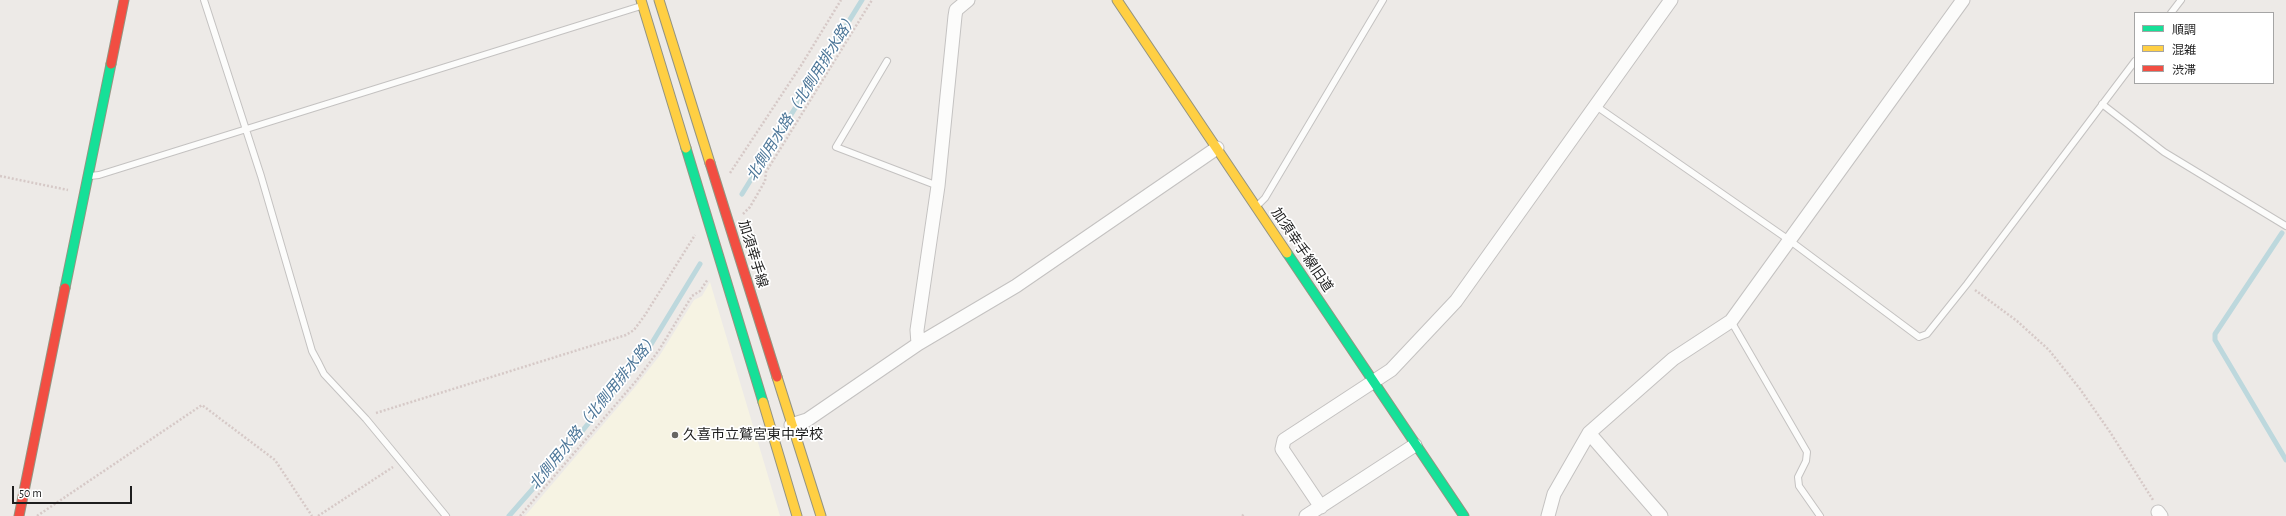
<!DOCTYPE html>
<meta charset="utf-8">
<style>
body{margin:0}
#map{position:relative;width:2286px;height:516px;overflow:hidden;background:#edeae7;font-family:"Alegreya Sans","Noto Sans JP",sans-serif}
canvas{display:block}
.legend{position:absolute;left:2134px;top:12px;width:140px;height:72px;box-sizing:border-box;background:#fff;border:1px solid #a5a5a5;margin:0;padding:5px 7px;list-style:none;font-size:12px;color:#1e1e1e}
.legend li{display:flex;align-items:center;gap:8px;height:20px}
.legend b{width:20px;border:1px solid #a5a5a5}
.scale{position:absolute;left:12px;top:486px;width:120px;height:18px;box-sizing:border-box;border:2px solid #1e1e1e;border-top:0;padding-left:5px;font-size:12px;line-height:14px;white-space:nowrap;color:#1e1e1e;-webkit-text-stroke:3px #fff;paint-order:stroke}
</style>
<div id="map">
<canvas width="2286" height="516"></canvas>
<ul class="legend">
<li><b style="height:5px;background:#16e098"></b>順調</li>
<li><b style="height:5px;background:#ffcf43"></b>混雑</li>
<li><b style="height:5px;background:#f24e42"></b>渋滞</li>
</ul>
<div class="scale">50 m</div>
</div>
<script>
const ctx = document.querySelector('canvas').getContext('2d');
ctx.lineJoin = 'round';
function fill(path, color) { ctx.fillStyle = color; ctx.fill(path, 'evenodd'); }
const poly = rows => new Path2D(rows.map(r => 'M' + r).join(''));
function strokePath(path, color, width, dash) { ctx.strokeStyle = color; ctx.lineWidth = width; ctx.lineCap = dash ? 'butt' : 'round'; ctx.setLineDash(dash || []); ctx.stroke(path); }
function drawText(font, color, halo, rows, align = 'center') {
  ctx.font = font + ' "Alegreya Sans","Noto Sans JP",sans-serif'; ctx.lineWidth = 3.5; ctx.setLineDash([]); ctx.textBaseline = 'middle'; ctx.strokeStyle = halo; ctx.fillStyle = color; for (const [text, x, y, turn = 0] of rows) {
    ctx.save(); ctx.translate(x, y); ctx.rotate((+turn || 0) * Math.PI / 180); ctx.textAlign = isNaN(turn) ? turn : align; if (halo) ctx.strokeText(text, 0, 0); ctx.fillText(text, 0, 0); ctx.restore();
  }
}
const education = poly([
 [710,282,780,516,525,516,636,386,660,355,694,300,702,296]
]);
const stream = poly([
 [742,194,862,0],
 [2282,233,2215,334,2215,340,2286,460],
 [509,516,566,451,647,351,700,264]
]);
const path = poly([
 [730,173,802,64,841,0],
 [0,176,68,190],
 [743,214,750,207,765,181,766,172,872,0],
 [1975,290,2017,321,2049,350,2080,389,2110,432,2153,500],
 [376,413,626,335,634,330,645,315,695,235],
 [37,516,202,405,275,460,312,516],
 [318,516,393,467],
 [520,516,636,381,659,350,692,296,700,291,708,279],
 [1242,516,1245,514]
]);
const lane = poly([
 [204,0,261,176,312,351,319,364,324,374,366,419,446,516],
 [2171,13,2181,0],
 [887,61,836,147,938,186],
 [2102,104,2164,152,2286,226],
 [1596,106,1789,240,1919,337,1927,334,1967,284,2135,61],
 [90,176,99,175,641,6],
 [1258,205,1265,198,1383,0],
 [1731,321,1807,452,1806,461,1798,477,1799,486,1820,516]
]);
const street = poly([
 [918,344,917,330,938,186,955,16,956,10,968,0],
 [791,425,807,420,918,344,1016,286,1217,148],
 [1589,433,1661,516],
 [1321,507,1282,449,1284,440,1391,370,1456,301,1671,0],
 [2158,512,2161,516],
 [1306,516,1415,445],
 [1548,516,1554,494,1589,433,1673,359,1731,321,1963,0]
]);
const fast = poly([
 [686,148,763,402],
 [1287,253,1464,516],
 [65,288,111,64]
]);
const slow = poly([
 [641,0,686,148],
 [659,0,710,163],
 [1117,0,1287,253],
 [777,377,821,516],
 [763,402,797,516]
]);
const jam = poly([
 [111,64,124,0],
 [710,163,777,377],
 [19,516,65,288]
]);
const markers = [
 [675,435,4,"#666564"]
];
const streetNames = [
 ["加須幸手線旧道",1302,250,56],
 ["加須幸手線",753,254,73]
];
const poiNames = [
 ["久喜市立鷲宮東中学校",683,435]
];
const waterNames = [
 ["北側用水路（北側用排水路）",802,97,-58],
 ["北側用水路（北側用排水路）",594,412,-51]
];
fill(education, '#f6f3e3');
strokePath(stream, '#bdd8dd', 5);
strokePath(lane, '#c4c2c1', 8);
strokePath(street, '#c4c2c1', 15);
strokePath(fast, '#949481', 11);
strokePath(slow, '#949481', 11);
strokePath(jam, '#949481', 11);
strokePath(path, '#d6c9c7', 2.5, [2, 2]);
strokePath(lane, '#fcfcfb', 6);
strokePath(street, '#fcfcfb', 13);
strokePath(fast, '#16e098', 9);
strokePath(slow, '#ffcf43', 9);
strokePath(jam, '#f24e42', 9);
for (const [x, y, r, color] of markers) { const dot = new Path2D(); dot.arc(x, y, r, 0, 2 * Math.PI); ctx.fillStyle = color; ctx.fill(dot); strokePath(dot, '#fff', 1.5); }
drawText('14px', '#1e1e1e', '#fff', streetNames);
drawText('14px', '#1e1e1e', '#fff', poiNames, 'left');
drawText('italic 15px', '#4c7698', '#fff', waterNames);
</script>
